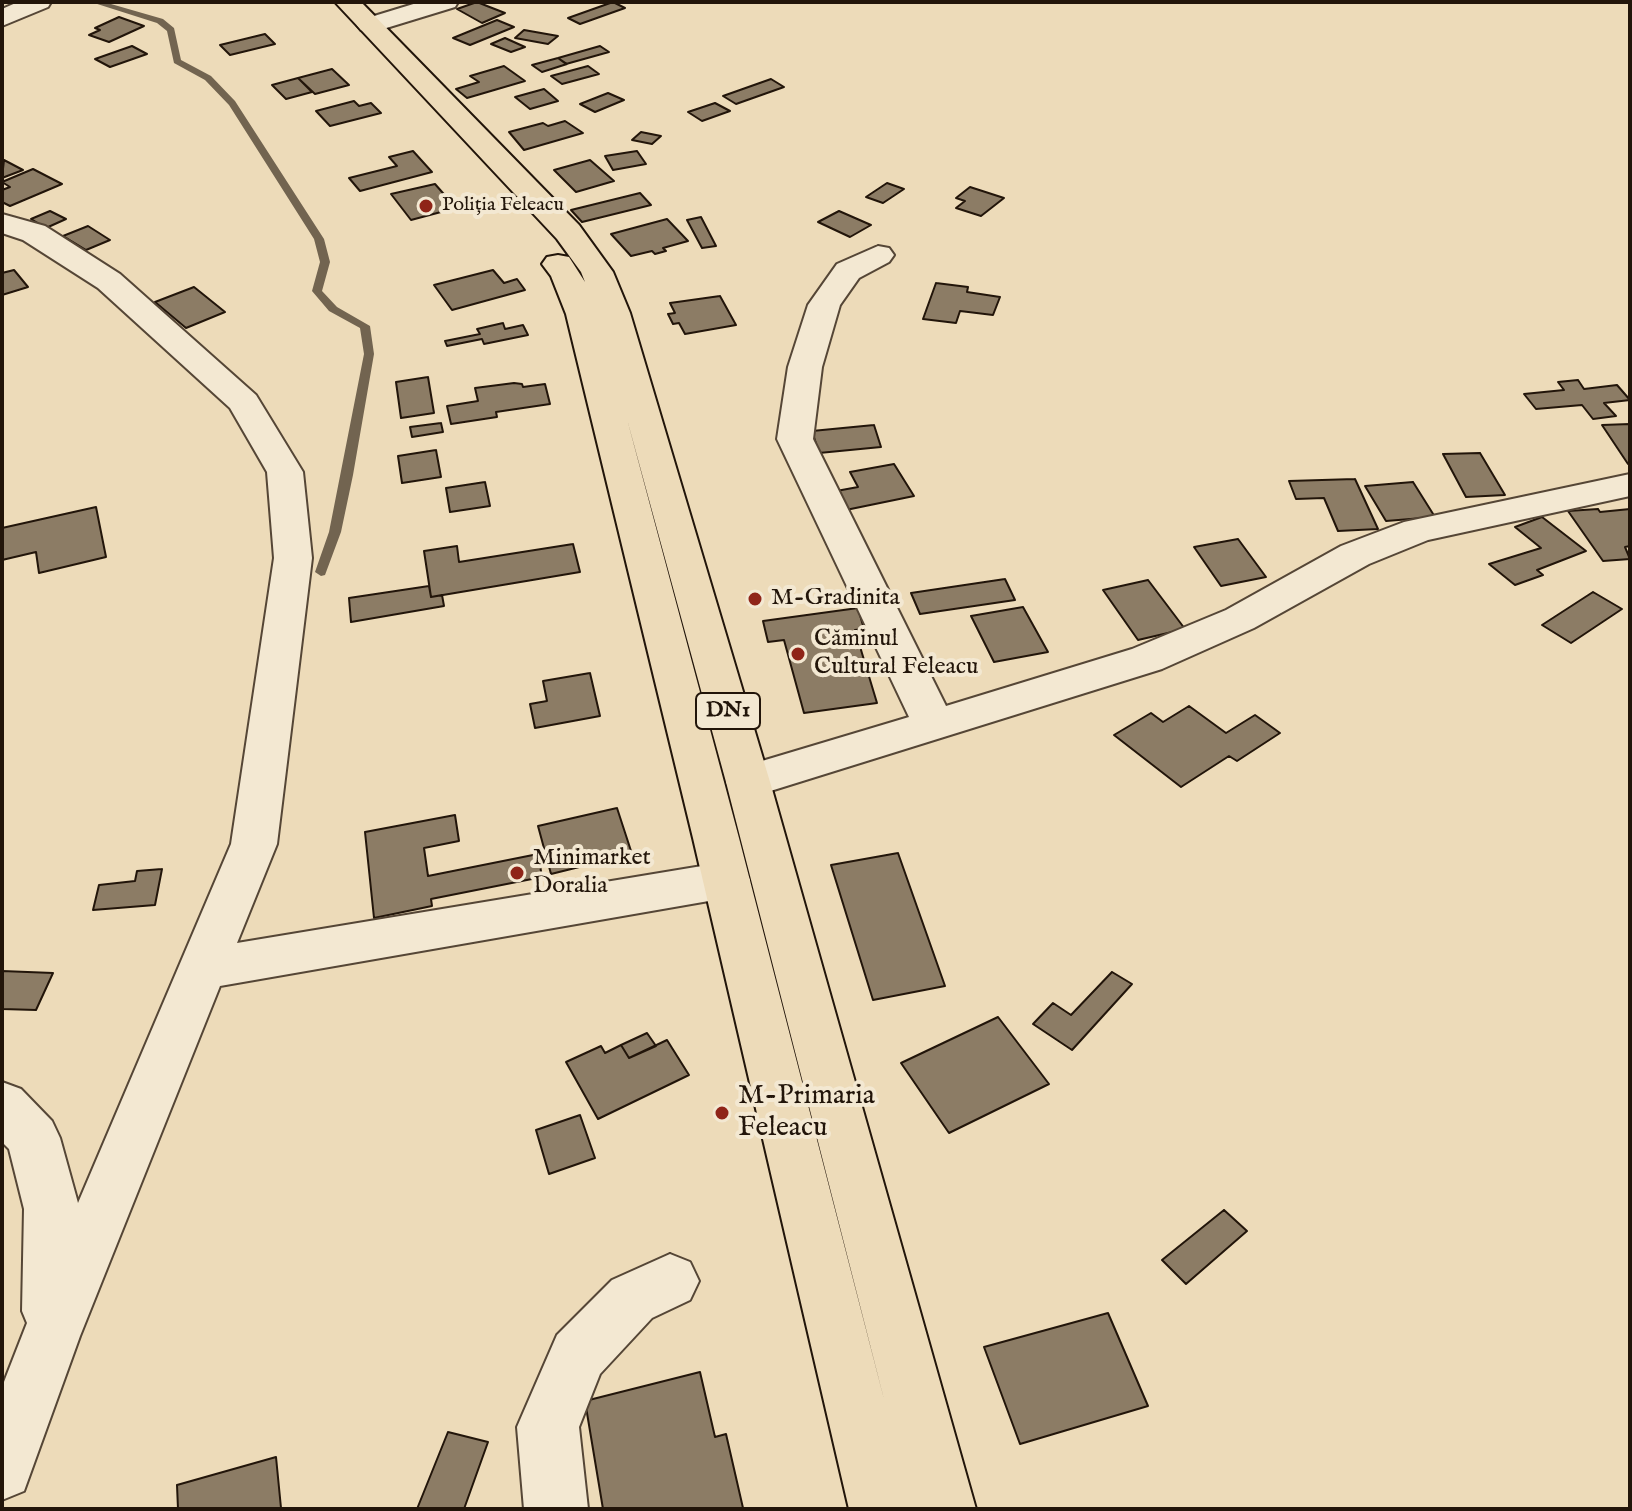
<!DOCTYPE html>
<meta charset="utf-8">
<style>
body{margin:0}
#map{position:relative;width:1632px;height:1511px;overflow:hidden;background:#eddbb9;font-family:"IM FELL English",serif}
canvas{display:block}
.frame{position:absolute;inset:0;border:4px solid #22150a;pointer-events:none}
</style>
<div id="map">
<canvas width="1632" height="1511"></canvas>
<div class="frame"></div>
</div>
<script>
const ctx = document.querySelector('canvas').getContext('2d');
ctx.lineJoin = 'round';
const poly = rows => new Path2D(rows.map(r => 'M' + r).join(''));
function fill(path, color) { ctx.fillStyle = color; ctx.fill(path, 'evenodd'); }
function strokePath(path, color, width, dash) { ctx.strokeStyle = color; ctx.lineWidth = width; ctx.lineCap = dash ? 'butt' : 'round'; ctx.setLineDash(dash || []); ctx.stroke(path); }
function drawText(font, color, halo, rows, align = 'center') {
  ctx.font = font + ' "IM FELL English",serif'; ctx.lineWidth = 8; ctx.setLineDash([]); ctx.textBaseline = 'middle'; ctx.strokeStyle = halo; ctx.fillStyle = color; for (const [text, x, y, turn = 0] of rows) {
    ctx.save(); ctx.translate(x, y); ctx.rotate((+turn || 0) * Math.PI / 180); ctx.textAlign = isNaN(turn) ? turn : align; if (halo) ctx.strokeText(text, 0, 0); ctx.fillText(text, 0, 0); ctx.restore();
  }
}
const stream = poly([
 [91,2,104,2,163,19,174,28,181,60,211,76,235,101,324,239,330,262,322,291,337,307,370,326,374,354,353,475,341,532,325,575,321,576,315,572,329,532,364,354,360,328,329,311,312,291,320,262,314,239,229,105,205,80,174,63,167,31,157,23,91,2]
]);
const building = poly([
 [477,2,487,6,505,13,482,23,457,9,477,2],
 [613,2,625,8,580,24,568,18,613,2],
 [119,17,144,26,109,42,89,35,100,30,95,28,119,17],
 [497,20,514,27,470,45,453,38,497,20],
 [524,30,558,36,548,44,515,38,524,30],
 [265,34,275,44,230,55,220,45,265,34],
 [505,38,525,47,511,52,491,44,505,38],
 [132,46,147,54,110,67,95,59,132,46],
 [600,46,609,52,566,64,558,58,600,46],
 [558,58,567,64,542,72,532,65,558,58],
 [504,66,525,81,467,98,456,89,479,82,470,76,504,66],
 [588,66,599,74,562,84,551,76,588,66],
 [332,69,349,85,315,94,298,78,332,69],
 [298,78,312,92,286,99,272,85,298,78],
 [771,79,784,87,736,104,723,96,771,79],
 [544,89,558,101,530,109,515,97,544,89],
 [608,93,624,100,595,112,580,104,608,93],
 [354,101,359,106,371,103,381,113,330,126,316,111,354,101],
 [715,103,730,111,702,121,688,112,715,103],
 [565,121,583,133,524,150,509,132,543,123,548,126,565,121],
 [641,132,661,136,652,144,632,140,641,132],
 [413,151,432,172,360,191,349,178,397,166,389,157,413,151],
 [637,151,646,164,613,170,605,156,637,151],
 [4,160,23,170,2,178,4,160],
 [590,160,614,181,576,192,554,170,590,160],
 [33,169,62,184,10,206,2,202,2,190,10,187,2,182,33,169],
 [887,183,904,189,883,203,866,197,887,183],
 [435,184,456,208,411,220,391,194,435,184],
 [970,187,1004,198,981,216,956,208,965,201,956,198,970,187],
 [640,193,651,205,582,222,571,210,640,193],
 [50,211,66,219,46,228,31,219,50,211],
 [839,211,871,225,850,237,818,222,839,211],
 [701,217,716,246,702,248,687,220,701,217],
 [667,219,688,241,663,248,666,251,655,254,652,251,631,256,611,234,667,219],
 [88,226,110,240,86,250,63,236,88,226],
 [14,270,28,287,2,295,2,273,14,270],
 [493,270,504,283,517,279,525,290,452,310,434,285,493,270],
 [936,283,968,287,967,292,1000,297,993,315,960,311,956,323,923,319,936,283],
 [194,287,225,312,186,328,155,302,194,287],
 [720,296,736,325,685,334,679,323,673,324,668,314,675,313,670,303,720,296],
 [503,323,505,329,523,325,528,335,484,344,482,339,447,346,445,341,480,334,477,329,503,323],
 [428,377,434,413,401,418,396,382,428,377],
 [1578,380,1584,389,1617,385,1630,400,1604,403,1616,416,1593,419,1582,405,1536,409,1524,394,1564,390,1558,382,1578,380],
 [514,383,522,384,523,387,545,384,550,404,496,412,497,417,451,424,447,406,478,401,475,388,514,383],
 [441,423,443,432,412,437,410,427,441,423],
 [1630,424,1630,464,1628,464,1602,425,1630,424],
 [874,425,881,447,819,453,812,431,874,425],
 [436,450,441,477,402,483,398,456,436,450],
 [1480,453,1505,495,1466,497,1443,454,1480,453],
 [894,464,914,496,841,511,831,492,858,487,850,472,894,464],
 [1355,479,1378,529,1338,531,1324,498,1296,499,1289,481,1355,479],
 [485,482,490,506,450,512,446,488,485,482],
 [1413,482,1435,517,1386,521,1365,486,1413,482],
 [96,507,106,557,39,573,36,552,2,560,2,528,96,507],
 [1598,509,1600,512,1630,509,1630,546,1625,547,1630,559,1603,561,1568,511,1598,509],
 [1542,517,1586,551,1537,570,1543,575,1515,585,1489,564,1541,548,1515,527,1542,517],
 [1238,539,1266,577,1221,586,1194,547,1238,539],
 [573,544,580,572,431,597,424,551,457,546,459,562,573,544],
 [1005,579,1015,600,920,614,911,593,1005,579],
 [1148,580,1185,629,1138,640,1103,590,1148,580],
 [429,586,431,597,442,595,444,606,351,622,349,598,429,586],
 [1593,592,1622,609,1571,643,1542,625,1593,592],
 [1023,607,1048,652,994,662,971,616,1023,607],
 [858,608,864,629,855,630,877,703,804,713,784,640,768,642,763,621,858,608],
 [590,673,600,716,535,728,530,704,547,701,543,681,590,673],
 [1189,706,1226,733,1255,715,1280,733,1237,761,1229,756,1181,787,1114,735,1151,713,1163,722,1189,706],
 [617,808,632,854,551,874,538,826,617,808],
 [455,815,459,841,424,848,428,876,538,854,542,877,431,899,432,906,374,918,365,832,455,815],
 [898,853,945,986,873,1000,831,865,898,853],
 [162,869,155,905,93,910,99,885,135,881,137,871,162,869],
 [2,971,53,973,36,1010,2,1009,2,971],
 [1112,972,1132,984,1072,1050,1033,1024,1053,1003,1071,1015,1112,972],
 [998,1017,1049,1084,949,1133,901,1063,998,1017],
 [647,1033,656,1046,629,1058,621,1045,647,1033],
 [667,1040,689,1075,598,1119,566,1062,601,1046,605,1053,621,1045,629,1058,667,1040],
 [580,1115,595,1158,549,1174,536,1130,580,1115],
 [1224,1210,1247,1231,1186,1284,1162,1260,1224,1210],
 [1108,1313,1148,1406,1020,1444,984,1347,1108,1313],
 [700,1372,715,1437,726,1434,743,1508,603,1509,585,1401,700,1372],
 [448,1432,488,1442,464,1509,417,1509,448,1432],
 [276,1457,281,1508,178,1509,177,1485,276,1457]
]);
const minor = poly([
 [18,2,51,2,48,7,2,26,2,9,18,2],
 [420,2,458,2,455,7,370,33,361,30,357,25,361,20,420,2],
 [2,214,45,226,120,274,256,395,303,472,312,558,277,844,237,943,726,862,743,867,750,880,743,893,726,898,220,986,80,1336,24,1491,2,1500,2,1387,27,1323,22,1311,24,1209,9,1149,2,1142,2,1082,21,1089,52,1121,60,1138,78,1203,231,844,274,558,267,472,230,408,98,288,23,240,2,233,2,214],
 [878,246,889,248,894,255,889,262,859,278,840,305,822,367,813,439,946,706,1132,649,1226,610,1341,546,1404,522,1630,474,1630,496,1428,540,1369,564,1254,628,1162,669,748,798,732,794,726,782,732,770,909,717,777,439,788,367,808,305,837,264,878,246],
 [670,1254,690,1262,699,1281,690,1300,652,1318,600,1374,579,1427,588,1509,524,1509,517,1427,557,1335,612,1280,670,1254]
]);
const major = poly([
 [335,2,361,2,579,225,613,272,630,313,770,782,976,1509,849,1509,693,838,566,314,551,276,542,264,547,257,558,255,569,257,585,282,581,272,557,239,335,2],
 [627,419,726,782,886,1407,739,838,627,419]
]);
const markers = [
 [426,206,8,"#8f2418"],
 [755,599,8,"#8f2418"],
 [798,654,8,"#8f2418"],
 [517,873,8,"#8f2418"],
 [722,1113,8,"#8f2418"]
];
const farPoinames = [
 ["Poliția Feleacu",442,206]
];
const shields = [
 [728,711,64]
];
const shieldNames = [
 ["DN1",728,711]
];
const poiNames = [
 ["M-Gradinita",771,599],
 ["Căminul",814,640],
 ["Cultural Feleacu",814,668],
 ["Minimarket",533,859],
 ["Doralia",533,887]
];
const nearPoinames = [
 ["M-Primaria",738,1097],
 ["Feleacu",738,1129]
];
fill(stream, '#726450');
fill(building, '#8c7c65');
strokePath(building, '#22150a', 2);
strokePath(minor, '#554636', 4);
strokePath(major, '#22150a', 4);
fill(minor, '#f3e8d2');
fill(major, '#eddbb9');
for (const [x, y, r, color] of markers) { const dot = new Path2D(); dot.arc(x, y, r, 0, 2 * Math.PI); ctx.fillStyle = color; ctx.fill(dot); strokePath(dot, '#f3e8d2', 3); }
drawText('20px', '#22150a', '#f3e8d2', farPoinames, 'left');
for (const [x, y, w] of shields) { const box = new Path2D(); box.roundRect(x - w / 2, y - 18, w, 36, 6); ctx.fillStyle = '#f3e8d2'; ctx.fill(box); strokePath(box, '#22150a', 2); }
drawText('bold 22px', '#22150a', null, shieldNames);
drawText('24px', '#22150a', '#f3e8d2', poiNames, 'left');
drawText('28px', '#22150a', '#f3e8d2', nearPoinames, 'left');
</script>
